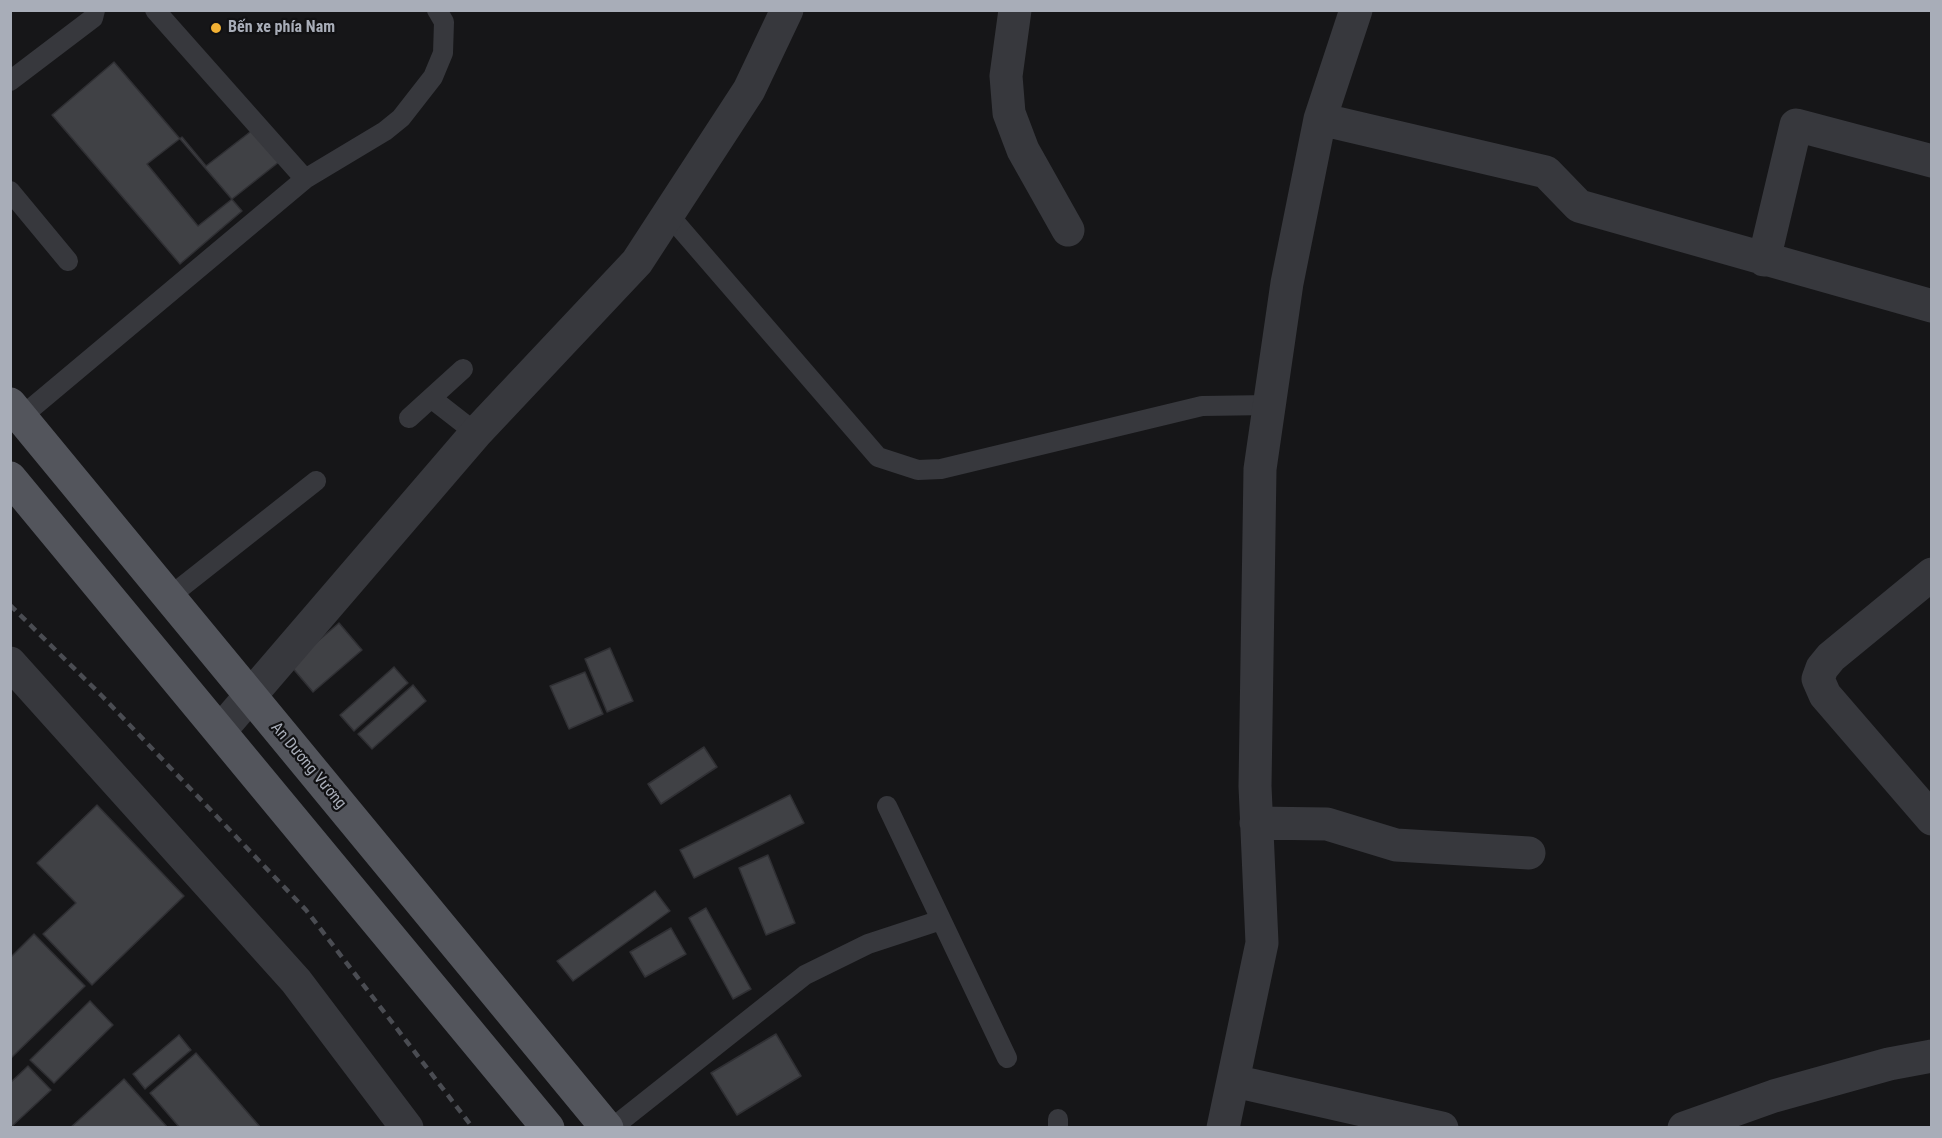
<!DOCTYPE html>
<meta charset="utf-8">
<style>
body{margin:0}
#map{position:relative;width:1942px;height:1138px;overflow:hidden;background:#161618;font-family:"Roboto Condensed",sans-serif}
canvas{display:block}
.frame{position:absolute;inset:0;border:12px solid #a8adb8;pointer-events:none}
</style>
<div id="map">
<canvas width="1942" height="1138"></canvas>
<div class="frame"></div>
</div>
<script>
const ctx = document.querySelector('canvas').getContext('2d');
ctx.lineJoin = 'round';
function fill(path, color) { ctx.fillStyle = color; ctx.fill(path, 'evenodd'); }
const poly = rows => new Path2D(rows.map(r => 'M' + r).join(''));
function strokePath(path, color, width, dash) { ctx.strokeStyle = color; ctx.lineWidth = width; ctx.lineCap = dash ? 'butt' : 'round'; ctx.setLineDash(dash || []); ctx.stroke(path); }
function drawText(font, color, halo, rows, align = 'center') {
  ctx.font = font + ' "Roboto Condensed",sans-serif'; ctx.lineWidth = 4.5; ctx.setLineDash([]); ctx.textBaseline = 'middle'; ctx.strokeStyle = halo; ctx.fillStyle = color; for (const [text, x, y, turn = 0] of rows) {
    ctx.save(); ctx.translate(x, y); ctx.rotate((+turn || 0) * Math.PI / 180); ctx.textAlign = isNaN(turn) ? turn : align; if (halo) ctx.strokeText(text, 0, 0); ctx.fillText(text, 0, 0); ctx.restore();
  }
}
const building = poly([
 [114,62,242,211,180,264,52,115,114,62],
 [263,122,289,154,198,226,147,164,182,137,206,166,263,122],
 [339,623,362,650,313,692,290,665,339,623],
 [610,648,633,701,607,712,585,659,610,648],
 [394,667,408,683,354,731,340,715,394,667],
 [585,672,603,714,569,729,550,686,585,672],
 [413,685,426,701,372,749,358,734,413,685],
 [704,747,717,767,661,804,648,784,704,747],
 [790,795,804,823,694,878,680,850,790,795],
 [97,805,184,896,92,985,43,934,76,903,37,863,97,805],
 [768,855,795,923,766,935,739,868,768,855],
 [655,891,670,911,573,981,557,961,655,891],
 [706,908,751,989,733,999,689,918,706,908],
 [671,928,686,954,645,977,630,952,671,928],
 [34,934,85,986,10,1059,10,958,34,934],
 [90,1001,113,1025,54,1083,30,1060,90,1001],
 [776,1034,801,1076,737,1115,711,1073,776,1034],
 [179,1035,191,1050,145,1089,133,1074,179,1035],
 [196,1053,261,1128,180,1128,150,1093,196,1053],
 [28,1066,51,1090,10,1128,10,1083,28,1066],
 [124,1079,168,1128,70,1128,124,1079]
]);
const lane = poly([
 [155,10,305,179],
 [10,81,93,18,95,10],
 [10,191,68,261],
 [668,214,878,457,918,470,941,469,1202,406,1270,405],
 [431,398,476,433],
 [21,417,305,179,385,131,401,118,433,77,443,53,444,22,437,10],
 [409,418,463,369],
 [169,597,316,481],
 [887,806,1007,1058],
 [612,1128,805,975,868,944,941,920],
 [1058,1128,1058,1119]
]);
const street = poly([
 [1015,10,1006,76,1009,113,1023,150,1068,230],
 [1320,119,1546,172,1579,206,1932,306],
 [1764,260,1796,125,1932,161],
 [1932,574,1831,657,1822,668,1818,679,1825,695,1932,819],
 [10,663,296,981,407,1128],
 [220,731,476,433,637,262,749,90,787,10],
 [1256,823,1327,824,1396,845,1529,853],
 [1234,1081,1442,1128],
 [1223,1128,1262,943,1255,786,1260,469,1287,283,1320,119,1356,10],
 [1684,1128,1774,1096,1889,1064,1932,1056]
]);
const primary = poly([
 [10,404,607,1128],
 [10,478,548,1128]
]);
const rail = poly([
 [10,605,102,696,306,910,473,1128]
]);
const markers = [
 [216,28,6,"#f2b134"]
];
const poiNames = [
 ["Bến xe phía Nam",228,28]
];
const streetNames = [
 ["An Dương Vương",308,766,50]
];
fill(building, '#404145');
strokePath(building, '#303034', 1.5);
strokePath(lane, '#37383d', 20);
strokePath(street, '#37383d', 33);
strokePath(primary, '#53555c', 33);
strokePath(rail, '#4a4c52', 4.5, [8, 6]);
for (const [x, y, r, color] of markers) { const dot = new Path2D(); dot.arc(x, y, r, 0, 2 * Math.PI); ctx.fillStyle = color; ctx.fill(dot); strokePath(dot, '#111113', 2); }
drawText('bold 16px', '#a8adb8', '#111113', poiNames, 'left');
drawText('16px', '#a8adb8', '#111113', streetNames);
</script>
